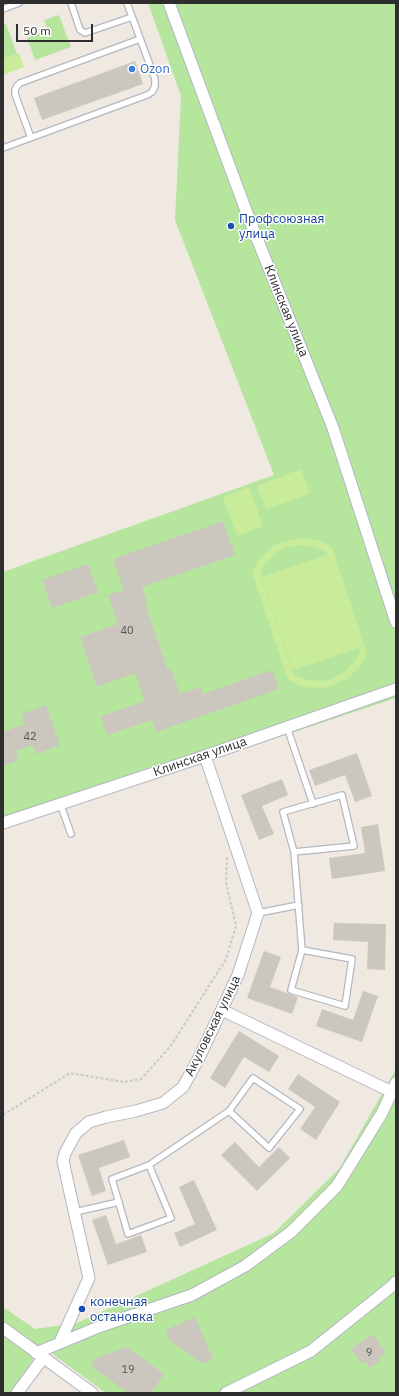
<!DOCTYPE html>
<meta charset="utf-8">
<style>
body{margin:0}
#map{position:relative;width:399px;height:1396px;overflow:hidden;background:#efe9e1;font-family:"IBM Plex Sans",sans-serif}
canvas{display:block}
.frame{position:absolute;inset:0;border:4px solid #2e2e2e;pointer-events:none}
.scale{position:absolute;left:16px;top:24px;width:77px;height:18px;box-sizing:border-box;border:2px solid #2e2e2e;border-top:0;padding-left:5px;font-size:12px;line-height:14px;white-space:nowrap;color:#2e2e2e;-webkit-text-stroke:3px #fff;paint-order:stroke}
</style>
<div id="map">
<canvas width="399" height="1396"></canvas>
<div class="frame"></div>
<div class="scale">50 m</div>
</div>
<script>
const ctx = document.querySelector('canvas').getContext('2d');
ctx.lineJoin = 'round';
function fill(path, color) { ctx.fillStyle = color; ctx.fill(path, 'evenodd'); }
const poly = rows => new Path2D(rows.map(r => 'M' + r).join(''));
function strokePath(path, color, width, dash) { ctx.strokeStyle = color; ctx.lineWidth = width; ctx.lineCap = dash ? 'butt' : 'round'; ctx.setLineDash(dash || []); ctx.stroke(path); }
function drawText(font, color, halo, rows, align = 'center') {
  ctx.font = font + ' "IBM Plex Sans",sans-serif'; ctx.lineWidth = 3; ctx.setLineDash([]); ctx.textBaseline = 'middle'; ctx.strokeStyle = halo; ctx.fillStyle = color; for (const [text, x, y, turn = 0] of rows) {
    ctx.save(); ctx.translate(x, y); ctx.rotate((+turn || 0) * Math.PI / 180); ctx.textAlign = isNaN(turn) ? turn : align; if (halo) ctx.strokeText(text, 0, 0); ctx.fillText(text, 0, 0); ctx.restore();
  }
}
const green = poly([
 [148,3,396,3,396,698,3,829,3,572,274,475,175,220,181,96],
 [59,15,71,47,35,60,27,38,48,30,44,20],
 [6,24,17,54,3,59,3,25],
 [396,1066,396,1393,106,1393,51,1353,36,1353,15,1393,3,1393,3,1307,35,1329,77,1323,274,1233,339,1169,395,1071]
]);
const pitch = poly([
 [19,53,24,67,3,75,3,59],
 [301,469,310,493,266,510,257,486],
 [249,487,263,526,237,536,223,497],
 [300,538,318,540,332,547,367,652,361,665,348,678,332,686,323,688,304,687,288,680,252,573,260,558,273,546,282,542],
 [300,545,316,547,326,552,360,652,355,661,344,672,330,680,322,681,306,680,294,675,260,573,265,563,277,552,284,548],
 [327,555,358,648,293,670,262,577]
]);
const building = poly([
 [135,61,143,84,42,120,34,98],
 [223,521,235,555,142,587,148,603,145,604,168,670,171,669,180,694,201,687,203,694,272,670,279,689,156,732,152,720,107,735,101,716,145,701,135,673,97,687,80,637,118,624,108,595,124,590,113,559],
 [88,564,98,592,52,608,42,580],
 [46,705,60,745,36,754,32,745,16,751,19,760,3,766,3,732,25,724,21,714],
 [357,753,372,796,355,802,345,775,315,786,309,770],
 [282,779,288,795,262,806,274,834,259,840,241,795],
 [378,824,385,871,332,879,329,858,365,853,361,827],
 [334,923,386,924,385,970,367,969,368,942,333,940],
 [264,951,281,957,270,987,298,997,292,1014,247,998],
 [363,991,378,996,362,1042,316,1026,322,1009,353,1020],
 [239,1031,279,1056,269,1072,244,1057,225,1088,210,1078],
 [298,1074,340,1102,316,1140,300,1129,315,1107,288,1089],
 [124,1140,130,1157,99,1168,106,1191,92,1196,78,1155],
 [235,1142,259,1167,279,1147,290,1158,257,1191,221,1155],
 [194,1180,217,1230,180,1247,174,1233,195,1224,179,1187],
 [106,1215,116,1244,141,1235,147,1252,108,1265,92,1220],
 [195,1317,213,1359,203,1364,169,1340,166,1330],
 [372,1334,386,1352,379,1357,381,1360,370,1368,366,1362,362,1364,351,1349],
 [127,1347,164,1374,151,1393,128,1393,91,1366,96,1358]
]);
const path = poly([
 [3,1115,70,1073,124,1082,141,1079,170,1047,226,959,236,926,226,882,227,856]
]);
const service = poly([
 [71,3,80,30,85,33,132,17],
 [3,9,19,3],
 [31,138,15,94,15,90,17,86,20,83,140,39],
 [3,148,147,95,152,92,155,86,155,79,127,3],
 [287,727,313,804],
 [60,803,71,834],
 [294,852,354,846,342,795,283,812,294,852,302,950,352,959,345,1006,291,990,302,950],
 [258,913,299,905],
 [149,1165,229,1111,253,1078,300,1109,269,1148,229,1111],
 [149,1165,171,1218,128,1234,112,1179,149,1165],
 [75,1212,119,1202]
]);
const minor = poly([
 [169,3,248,216,333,428,396,622],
 [3,823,205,756,396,689],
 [222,1010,392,1092],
 [3,1328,92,1393],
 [60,1342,89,1278,63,1161,65,1153,76,1133,89,1122,106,1117,136,1111,163,1103,183,1087,199,1058,238,975,258,913,205,756],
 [36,1353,101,1326,192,1295,245,1266,291,1232,337,1186,382,1113,396,1083],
 [17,1393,43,1358],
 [226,1393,311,1351,392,1286,396,1282]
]);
const markers = [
 [132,69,4,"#3f7fe0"],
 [231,226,4,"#1a4fb4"],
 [82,1309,4,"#1a4fb4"]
];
const numberNames = [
 ["40",127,631],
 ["42",30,737],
 ["9",369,1353],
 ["19",128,1370]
];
const shopNames = [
 ["Ozon",140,69]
];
const transitNames = [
 ["Профсоюзная",239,219],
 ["улица",239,234],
 ["конечная",90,1302],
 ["остановка",90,1317]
];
const streetNames = [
 ["Клинская улица",286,311,68],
 ["Клинская улица",200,757,-19],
 ["Акуловская улица",213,1026,-64]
];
fill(green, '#b6e59e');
fill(pitch, '#c9ec9a');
fill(building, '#cbc7bf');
strokePath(service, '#b4b7c1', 8);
strokePath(minor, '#b4b7c1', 13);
strokePath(path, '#c9c9c9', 2, [3, 2]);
strokePath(service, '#fff', 5.5);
strokePath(minor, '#fff', 11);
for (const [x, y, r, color] of markers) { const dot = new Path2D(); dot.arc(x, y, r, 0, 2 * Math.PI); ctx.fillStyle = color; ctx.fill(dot); strokePath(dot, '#fff', 1.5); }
drawText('11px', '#555452', null, numberNames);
drawText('13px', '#366cbe', '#fff', shopNames, 'left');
drawText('13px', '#164399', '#fff', transitNames, 'left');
drawText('13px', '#2e2e2e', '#fff', streetNames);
</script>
